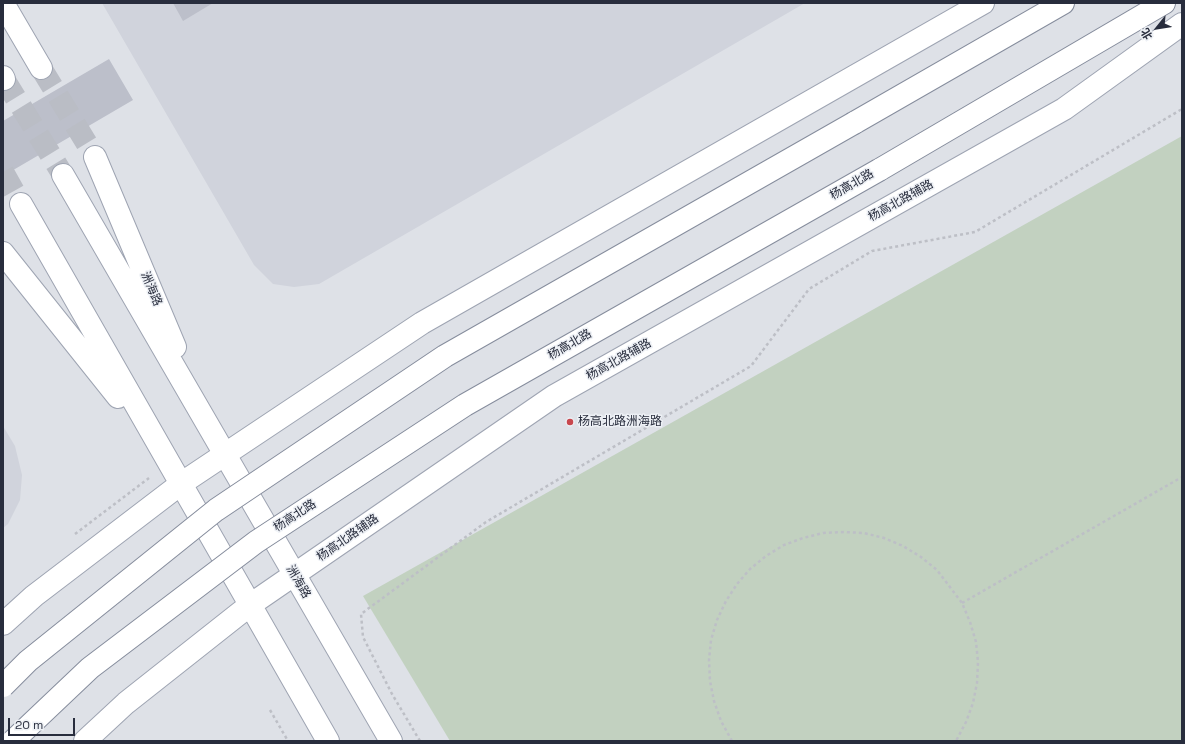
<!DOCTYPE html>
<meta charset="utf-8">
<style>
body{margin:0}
#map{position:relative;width:1185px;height:744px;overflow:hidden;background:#dee1e7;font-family:"Space Grotesk","Noto Sans SC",sans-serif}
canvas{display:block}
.frame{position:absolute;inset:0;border:4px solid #282d3d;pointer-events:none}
.north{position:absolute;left:1137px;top:8px;width:40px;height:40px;-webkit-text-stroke:3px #edf0f5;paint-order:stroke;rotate:240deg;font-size:11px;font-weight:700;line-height:16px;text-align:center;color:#282d3d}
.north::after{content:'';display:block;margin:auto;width:14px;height:18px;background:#282d3d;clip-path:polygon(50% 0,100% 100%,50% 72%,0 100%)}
.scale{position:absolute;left:8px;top:718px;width:67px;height:18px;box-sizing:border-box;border:2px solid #282d3d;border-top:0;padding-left:5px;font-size:12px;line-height:14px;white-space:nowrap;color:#282d3d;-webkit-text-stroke:3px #edf0f5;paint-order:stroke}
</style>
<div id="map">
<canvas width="1185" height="744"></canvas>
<div class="frame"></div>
<div class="north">北</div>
<div class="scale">20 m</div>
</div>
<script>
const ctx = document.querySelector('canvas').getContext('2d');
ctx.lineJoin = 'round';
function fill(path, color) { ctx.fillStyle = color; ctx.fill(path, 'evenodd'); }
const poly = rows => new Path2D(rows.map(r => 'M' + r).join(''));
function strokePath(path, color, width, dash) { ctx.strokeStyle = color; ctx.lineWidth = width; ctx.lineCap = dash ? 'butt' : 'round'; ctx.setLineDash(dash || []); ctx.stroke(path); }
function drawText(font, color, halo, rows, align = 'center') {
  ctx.font = font + ' "Space Grotesk","Noto Sans SC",sans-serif'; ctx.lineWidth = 3; ctx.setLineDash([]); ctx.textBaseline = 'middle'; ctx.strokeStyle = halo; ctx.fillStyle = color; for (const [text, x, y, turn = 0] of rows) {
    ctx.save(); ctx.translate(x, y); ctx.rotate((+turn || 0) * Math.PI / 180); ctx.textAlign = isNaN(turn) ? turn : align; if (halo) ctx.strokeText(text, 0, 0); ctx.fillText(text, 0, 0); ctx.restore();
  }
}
const built = poly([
 [102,3,805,3,319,284,294,287,273,284,254,265],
 [3,426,15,446,22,475,20,500,8,524,3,528]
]);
const green = poly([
 [1182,136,1182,741,450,741,363,596]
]);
const building = poly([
 [173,3,213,3,183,21],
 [109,59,133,100,3,176,3,121]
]);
const majorTunnel = poly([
 [41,68,95,157],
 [4,79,63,175],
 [3,172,21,204]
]);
const path = poly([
 [75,534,149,478],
 [962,603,1182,477],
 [270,710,288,741],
 [420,741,392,694,363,637,361,614,486,522,751,366,809,289,872,251,975,232,1182,109],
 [732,741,721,721,714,701,710,681,709,660,711,640,717,620,726,601,737,584,750,569,766,556,784,545,803,538,823,533,844,532,864,533,884,538,903,546,921,557,937,570,962,603,970,622,976,642,978,662,977,683,973,703,966,722,956,741]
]);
const major = poly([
 [3,3,41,68],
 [3,77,4,79],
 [95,157,175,347],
 [63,175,391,741],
 [21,204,328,741],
 [3,253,118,397],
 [3,624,34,596,182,483,422,323,983,3],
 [85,741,126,703,250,605,554,396,1064,109,1182,24]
]);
const highway = poly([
 [854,123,1063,3],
 [879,170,1164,3]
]);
const highwayBridge = poly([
 [3,686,28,661,216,510,445,356,854,123],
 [13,741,90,668,256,542,465,405,879,170]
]);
const markers = [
 [570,422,4,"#c8474d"]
];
const streetNames = [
 ["杨高北路",852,185,-30],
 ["杨高北路辅路",901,201,-29],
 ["洲海路",151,289,67],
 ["杨高北路",570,345,-30],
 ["杨高北路辅路",619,360,-29],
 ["杨高北路",295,516,-33],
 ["杨高北路辅路",348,538,-35],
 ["洲海路",298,582,60]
];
const poiNames = [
 ["杨高北路洲海路",578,422]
];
fill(built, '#d0d3dc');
fill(green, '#c2d1c0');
fill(building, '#bcbfca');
strokePath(majorTunnel, '#babdc5', 22, [22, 11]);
strokePath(major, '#9ea4b2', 24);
strokePath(highway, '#868d9d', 24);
strokePath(path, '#bdbfc6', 2.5, [3, 3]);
strokePath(major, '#fff', 22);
strokePath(highway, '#fff', 22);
strokePath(highwayBridge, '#868d9d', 24, []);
strokePath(highwayBridge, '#fff', 22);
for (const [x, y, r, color] of markers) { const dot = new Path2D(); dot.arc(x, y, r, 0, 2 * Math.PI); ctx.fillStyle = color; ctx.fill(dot); strokePath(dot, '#edf0f5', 1.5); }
drawText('12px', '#282d3d', '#edf0f5', streetNames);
drawText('12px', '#282d3d', '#edf0f5', poiNames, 'left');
</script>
